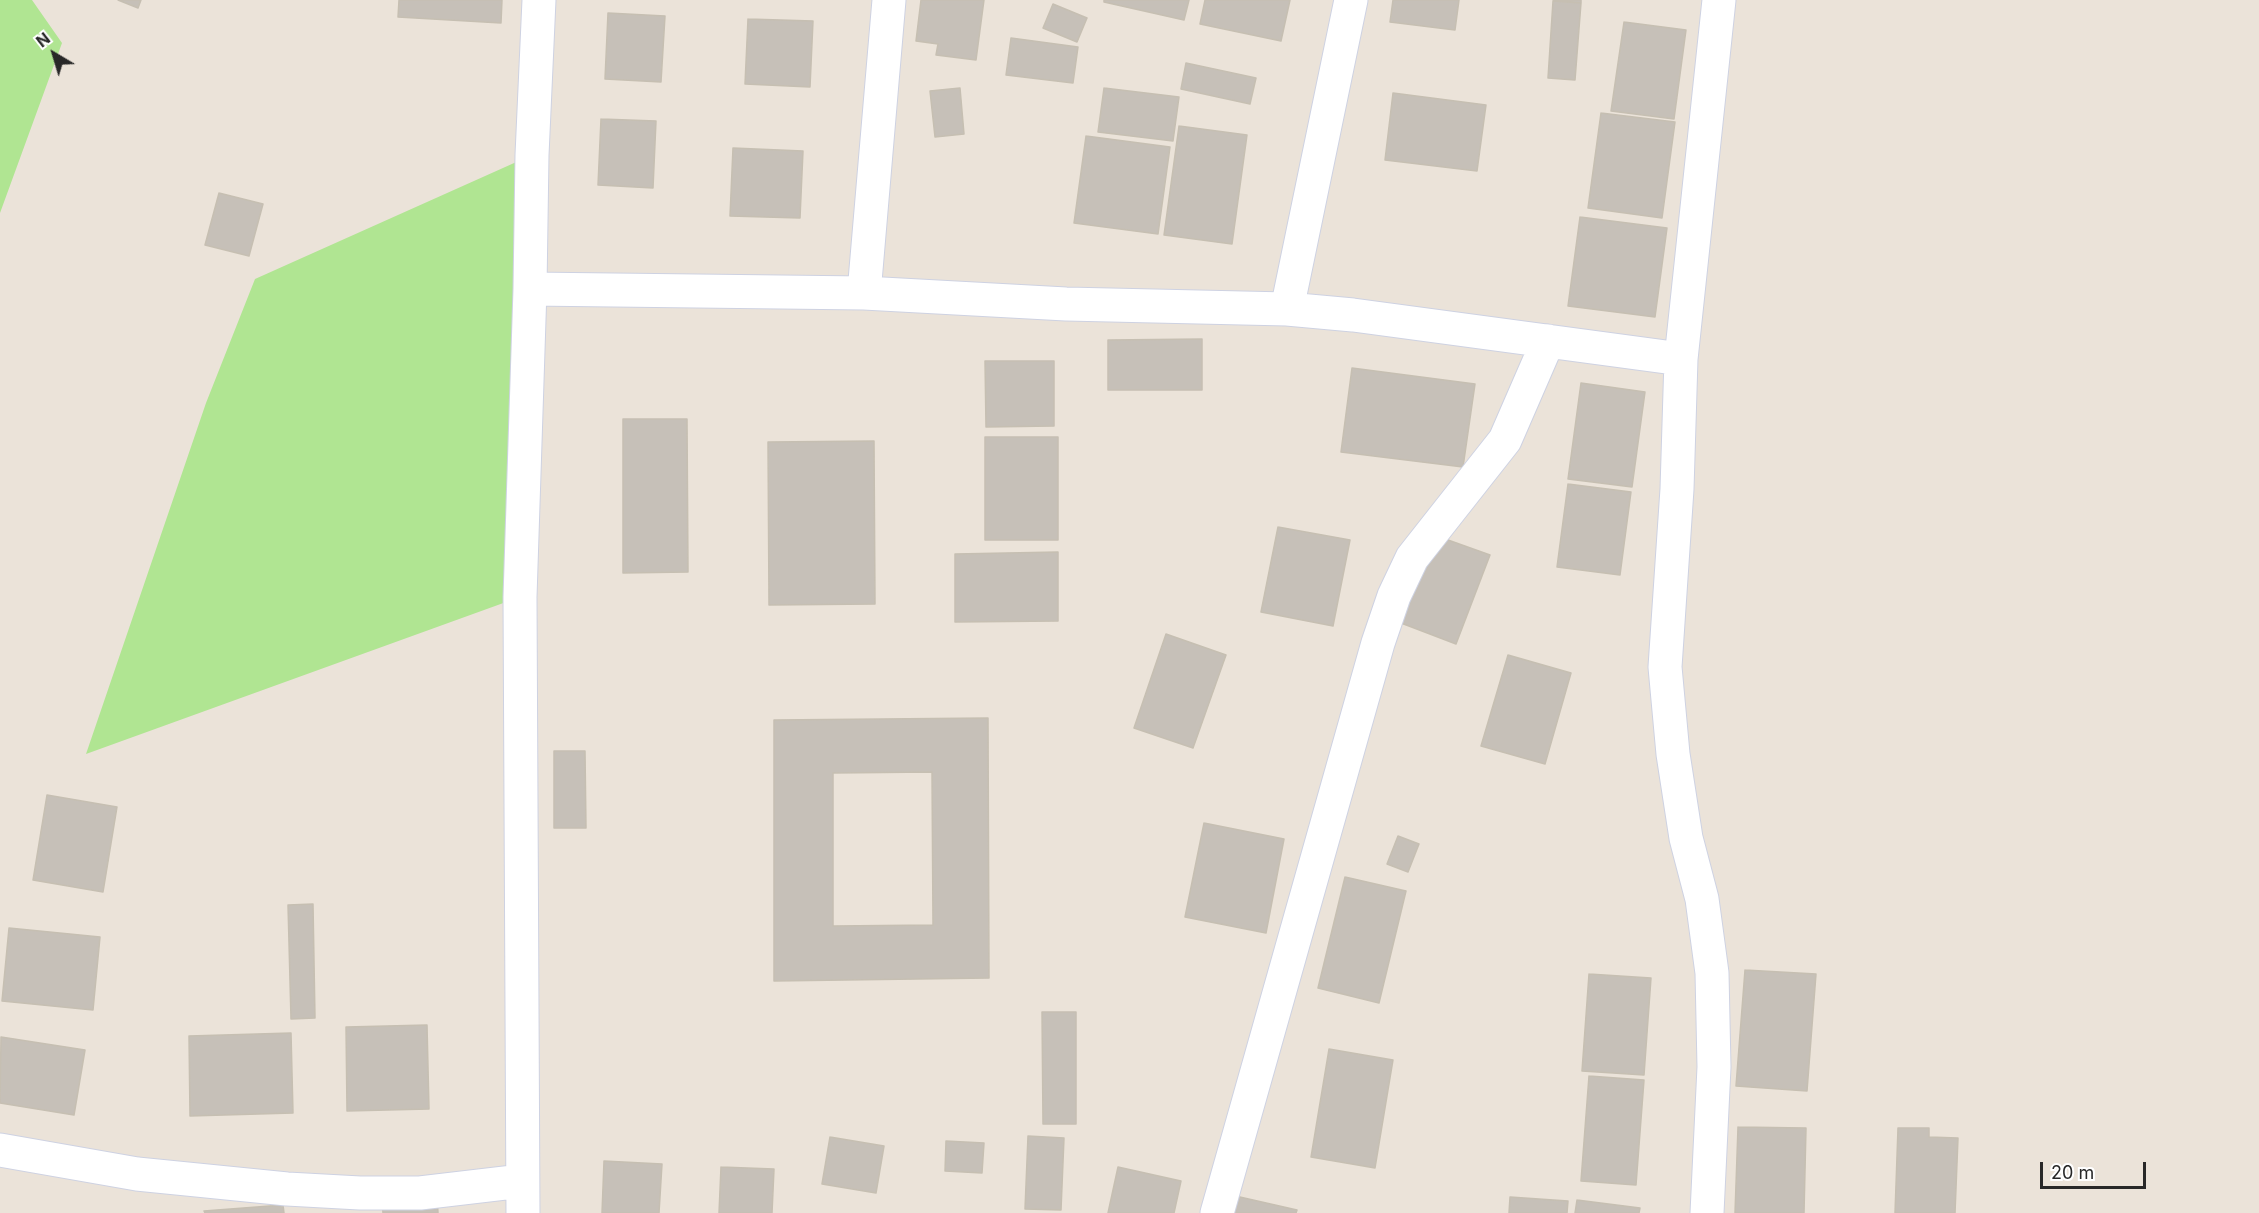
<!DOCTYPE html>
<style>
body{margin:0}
#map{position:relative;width:2259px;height:1213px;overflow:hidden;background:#ebe3d9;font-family:Inter,sans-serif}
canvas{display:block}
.north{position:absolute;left:24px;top:24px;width:60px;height:60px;-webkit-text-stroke:4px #fff;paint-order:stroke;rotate:322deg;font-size:16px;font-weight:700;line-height:24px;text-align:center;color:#282828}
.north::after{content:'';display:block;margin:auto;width:21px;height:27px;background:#282828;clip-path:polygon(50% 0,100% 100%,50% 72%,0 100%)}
.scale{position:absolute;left:2040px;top:1162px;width:106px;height:27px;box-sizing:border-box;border:3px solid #282828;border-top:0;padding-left:8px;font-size:18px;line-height:21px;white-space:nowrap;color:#282828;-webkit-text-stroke:4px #fff;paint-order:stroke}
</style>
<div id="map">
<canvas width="2259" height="1213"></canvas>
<div class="north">N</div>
<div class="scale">20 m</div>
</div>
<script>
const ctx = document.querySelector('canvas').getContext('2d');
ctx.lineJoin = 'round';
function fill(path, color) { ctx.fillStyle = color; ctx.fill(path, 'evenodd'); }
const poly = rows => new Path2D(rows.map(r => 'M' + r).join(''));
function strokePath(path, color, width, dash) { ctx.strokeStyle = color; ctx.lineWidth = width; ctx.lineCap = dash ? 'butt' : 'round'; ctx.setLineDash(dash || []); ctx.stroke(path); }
const green = poly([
 [0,0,32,0,62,43,0,213],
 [532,155,520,597,86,754,206,403,255,279]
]);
const building = poly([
 [118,0,141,0,138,8,118,0],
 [399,0,502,0,501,23,398,17,399,0],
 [921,0,984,0,976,60,936,55,938,44,916,41,921,0],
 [1104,0,1189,0,1184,20,1104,2,1104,0],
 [1205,0,1290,0,1281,41,1200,24,1205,0],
 [1393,0,1459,0,1455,30,1390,22,1393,0],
 [1553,0,1581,0,1581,3,1553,0],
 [1553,1,1581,3,1575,80,1548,78,1553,1],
 [1053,4,1087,18,1077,42,1043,28,1053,4],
 [608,13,665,16,661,82,605,79,608,13],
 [748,19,813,21,810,87,745,84,748,19],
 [1624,22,1686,30,1674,119,1611,111,1624,22],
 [1011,38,1078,47,1073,83,1006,75,1011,38],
 [1186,63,1256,78,1250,104,1181,89,1186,63],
 [960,88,964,134,935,137,930,91,960,88],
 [1104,88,1179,97,1173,141,1098,132,1104,88],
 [1393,93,1486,105,1477,171,1385,160,1393,93],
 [1601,113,1675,122,1662,218,1588,208,1601,113],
 [601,119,656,121,653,188,598,185,601,119],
 [1179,126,1247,135,1232,244,1164,235,1179,126],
 [1086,136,1170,147,1158,234,1074,223,1086,136],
 [733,148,803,151,800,218,730,216,733,148],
 [219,193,263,204,249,256,205,245,219,193],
 [1580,217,1667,228,1655,317,1568,306,1580,217],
 [1202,339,1202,390,1108,390,1108,340,1202,339],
 [985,361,1054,361,1054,426,986,427,985,361],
 [1352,368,1475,384,1463,467,1341,452,1352,368],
 [1581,383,1645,392,1632,487,1568,479,1581,383],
 [623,419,687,419,688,572,623,573,623,419],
 [985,437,1058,437,1058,540,985,540,985,437],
 [874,441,875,604,769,605,768,442,874,441],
 [1568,484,1631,492,1620,575,1557,567,1568,484],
 [1278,527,1350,540,1333,626,1261,612,1278,527],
 [1434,535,1490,555,1456,644,1401,623,1434,535],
 [1058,552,1058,621,955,622,955,554,1058,552],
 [1166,634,1226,655,1193,748,1134,728,1166,634],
 [1508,655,1571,673,1545,764,1481,746,1508,655],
 [988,718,989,978,774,981,774,720,988,718],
 [932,772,933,925,833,926,833,773,932,772],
 [554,751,585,751,586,828,554,828,554,751],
 [47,795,117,807,103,892,33,880,47,795],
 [1204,823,1284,839,1266,933,1185,917,1204,823],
 [1398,836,1419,844,1408,872,1387,864,1398,836],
 [1345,877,1406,891,1379,1003,1318,988,1345,877],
 [313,904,315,1018,291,1019,288,905,313,904],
 [9,928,100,937,93,1010,2,1001,9,928],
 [1745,970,1816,974,1807,1091,1736,1086,1745,970],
 [1589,974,1651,978,1644,1075,1582,1071,1589,974],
 [1042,1012,1076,1012,1076,1124,1043,1124,1042,1012],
 [427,1025,429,1109,347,1111,346,1027,427,1025],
 [291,1033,293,1113,190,1116,189,1036,291,1033],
 [1,1037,85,1050,74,1115,0,1103,1,1037],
 [1329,1049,1393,1060,1375,1168,1311,1157,1329,1049],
 [1589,1076,1644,1080,1636,1185,1581,1181,1589,1076],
 [1738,1127,1806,1128,1804,1213,1735,1213,1738,1127],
 [1898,1128,1929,1128,1929,1137,1958,1138,1955,1213,1895,1213,1898,1128],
 [1028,1136,1064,1138,1061,1210,1025,1209,1028,1136],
 [830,1137,884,1146,876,1193,822,1184,830,1137],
 [946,1141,984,1143,982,1173,945,1171,946,1141],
 [604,1161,662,1164,659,1213,602,1213,604,1161],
 [721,1167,774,1169,772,1213,719,1213,721,1167],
 [1118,1167,1181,1181,1174,1213,1108,1213,1118,1167],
 [437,1195,438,1213,383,1213,382,1200,437,1195],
 [1231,1195,1297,1210,1296,1213,1226,1213,1231,1195],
 [1510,1197,1568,1201,1567,1213,1509,1213,1510,1197],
 [1577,1200,1640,1208,1639,1213,1575,1213,1577,1200],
 [283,1205,284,1213,205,1213,204,1211,283,1205]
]);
const street = poly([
 [530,289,864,293,1066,304,1287,309,1353,315,1681,359,1677,489,1665,667,1673,754,1686,838,1702,899,1712,973,1714,1067,1707,1213],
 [864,293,889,0],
 [1287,309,1351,0],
 [1681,359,1719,0],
 [0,1150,137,1174,287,1189,360,1193,420,1193,522,1181],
 [523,1213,520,597,530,289,532,155,539,0],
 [1217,1213,1378,643,1394,596,1412,558,1505,440,1548,341]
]);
fill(green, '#b0e592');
fill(building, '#c6c0b8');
strokePath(building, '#c6bfb2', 1.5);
strokePath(street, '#ced2e2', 35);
strokePath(street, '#fff', 33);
</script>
